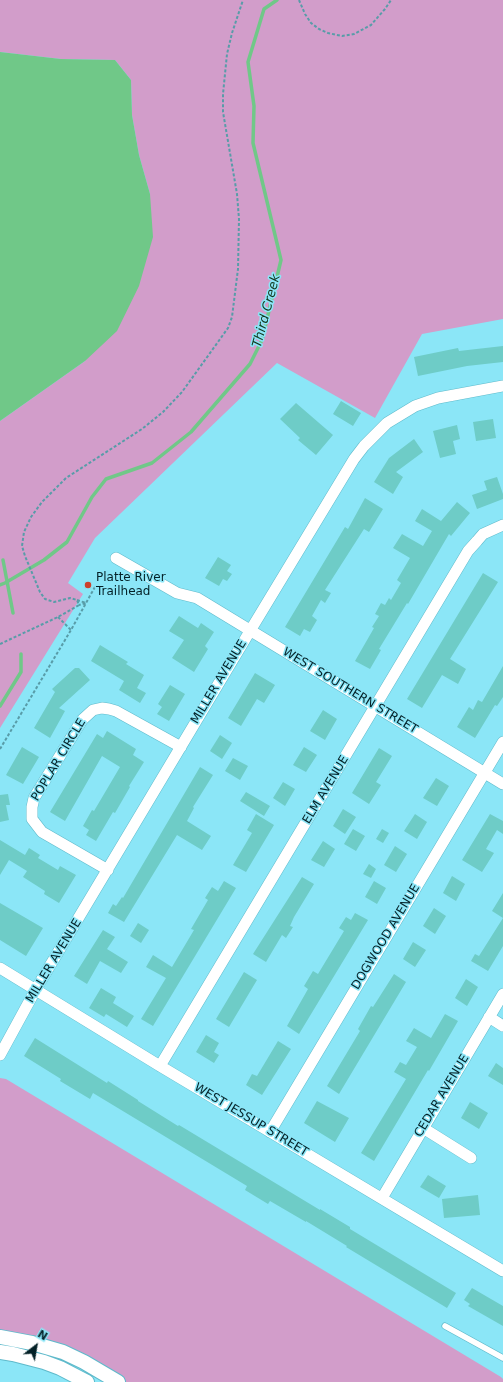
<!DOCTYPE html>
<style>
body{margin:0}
#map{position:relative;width:503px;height:1382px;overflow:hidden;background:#8be6f7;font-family:"DejaVu Sans",sans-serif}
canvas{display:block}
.north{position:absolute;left:16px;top:1326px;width:40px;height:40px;-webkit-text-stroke:3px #8be6f7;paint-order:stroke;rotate:31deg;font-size:11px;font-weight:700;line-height:16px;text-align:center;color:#042127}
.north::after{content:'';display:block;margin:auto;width:14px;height:18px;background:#042127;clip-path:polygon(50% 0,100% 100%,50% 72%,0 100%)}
</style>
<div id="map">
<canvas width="503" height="1382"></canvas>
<div class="north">N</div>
</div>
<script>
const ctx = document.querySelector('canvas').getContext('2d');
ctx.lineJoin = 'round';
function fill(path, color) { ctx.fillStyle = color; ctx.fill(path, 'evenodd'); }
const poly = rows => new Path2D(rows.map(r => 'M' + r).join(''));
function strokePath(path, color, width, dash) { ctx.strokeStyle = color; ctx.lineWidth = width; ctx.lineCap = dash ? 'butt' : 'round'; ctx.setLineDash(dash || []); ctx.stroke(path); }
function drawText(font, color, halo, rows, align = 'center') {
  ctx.font = font + ' "DejaVu Sans",sans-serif'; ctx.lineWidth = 3; ctx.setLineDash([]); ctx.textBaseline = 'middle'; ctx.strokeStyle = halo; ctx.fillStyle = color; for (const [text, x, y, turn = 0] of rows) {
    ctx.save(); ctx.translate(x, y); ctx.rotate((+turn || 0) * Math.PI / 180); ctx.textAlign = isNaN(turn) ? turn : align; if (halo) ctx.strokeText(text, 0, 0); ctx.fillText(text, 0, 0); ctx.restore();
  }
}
const green = poly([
 [0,0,503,0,503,319,422,334,375,418,277,363,95,538,68,583,83,594,0,728,0,421,85,361,150,194,139,155,132,115,131,80,115,60,61,59,0,52],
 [0,1078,6,1079,501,1377,503,1379,503,1382,118,1382,96,1369,0,1337]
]);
const water = poly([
 [0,52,61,59,115,60,131,80,132,115,139,155,150,194,153,237,139,286,117,331,85,361,0,421]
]);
const stream = poly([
 [3,560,13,613],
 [0,585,5,583,44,560,67,542,92,497,106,479,152,463,191,432,250,364,262,340,281,260,253,143,254,106,248,62,264,9,277,0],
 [0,706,21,672,21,654]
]);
const building = poly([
 [503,346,503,362,467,366,418,376,414,357,458,348,459,351],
 [341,401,361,413,353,426,333,414],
 [296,403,333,435,316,455,298,440,300,438,280,419],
 [493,419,496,438,476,441,473,422],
 [457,425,460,439,453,441,456,454,440,458,433,431],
 [414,439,423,452,396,472,403,477,393,494,374,482,389,458],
 [497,477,503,494,503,499,477,509,472,495,487,490,484,481],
 [365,498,383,509,369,532,364,529,325,590,331,593,325,603,321,600,312,616,317,620,310,632,304,629,300,636,285,627,345,527,348,529],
 [457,502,470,513,451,536,449,534,408,604,407,603,379,649,381,650,370,669,355,661,374,628,372,627,379,616,375,614,381,603,385,605,389,598,391,600,401,583,397,580,410,558,393,548,402,534,423,546,432,531,415,521,422,509,441,521],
 [218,557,231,565,227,571,232,574,227,581,223,579,219,586,205,578],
 [483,573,498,582,450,659,466,669,458,684,442,675,422,708,407,699],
 [179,616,198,628,201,623,214,632,205,646,208,649,194,672,172,658,184,640,169,631],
 [100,645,128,662,126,664,144,675,137,688,146,693,140,703,119,690,124,681,91,661],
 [503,666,503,697,497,706,495,705,475,738,457,727,469,707,473,710,478,700,482,702],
 [75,668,79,668,90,680,59,708,65,711,50,738,34,728,55,692,52,689],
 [255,673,275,685,264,703,257,699,241,726,228,718],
 [170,685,185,694,169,721,157,714,162,707,158,704],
 [323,710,337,719,325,740,310,731],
 [107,731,136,749,133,755,144,762,129,786,130,787,115,813,113,812,96,841,86,835,89,830,83,826,92,810,94,811,120,767,102,756,65,821,50,812,97,734,103,738],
 [220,735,232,743,222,759,210,751],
 [22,747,39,757,23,784,6,775],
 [304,747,317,755,306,772,293,765],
 [379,748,392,756,376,782,381,785,369,804,352,793],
 [233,758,248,766,240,780,225,771],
 [200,767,213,775,193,807,194,808,187,821,211,836,202,850,177,835,124,922,108,913,113,904,116,906,122,897,123,898],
 [436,778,449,786,437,806,423,798],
 [283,782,295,789,285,806,273,798],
 [246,792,270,806,264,816,240,801],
 [8,794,10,805,6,805,9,820,0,822,0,795],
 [343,809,356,817,345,834,333,826],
 [256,814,274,825,246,872,233,865,252,833,247,830],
 [415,814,427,822,417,839,404,831],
 [490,814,503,821,503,834,497,830,486,849,494,853,482,872,462,860],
 [353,829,365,836,356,851,344,844],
 [382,829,389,833,383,843,376,839],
 [0,840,25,855,29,848,40,855,38,858,58,870,60,866,76,875,59,903,44,894,45,891,23,877,27,871,9,860,0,875],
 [323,841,335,849,324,867,311,860],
 [395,846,407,854,396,872,384,865],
 [369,864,376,869,371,878,363,874],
 [452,876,465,884,456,901,443,893],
 [302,877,314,884,294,917,290,926,293,927,286,938,282,935,266,962,253,954],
 [224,881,236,888,153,1026,141,1019,166,978,146,967,153,955,172,967,194,930,191,929,208,900,205,898,212,887,218,891],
 [374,881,386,888,377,904,365,897],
 [503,893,503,946,488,971,471,961,475,954,479,956,503,918,492,911],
 [0,903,43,928,26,956,0,940],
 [434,908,446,916,435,934,423,926],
 [355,913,368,920,299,1034,287,1026,308,989,304,986,313,971,318,974,344,931,339,928,346,917,351,920],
 [138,923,149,930,141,943,130,936],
 [103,930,115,937,107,949,128,962,121,973,100,961,87,984,74,976],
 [413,942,426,950,415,967,403,959],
 [244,972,257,980,229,1027,216,1019],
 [394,974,406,982,339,1094,327,1086,360,1031,358,1029,371,1006,373,1007],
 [466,979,478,987,467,1006,455,998],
 [101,988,116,997,113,1003,134,1016,127,1027,106,1014,104,1017,89,1008],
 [445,1014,458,1021,429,1071,428,1070,374,1161,361,1153,406,1079,394,1072,400,1062,406,1065,417,1047,406,1041,414,1028,431,1038],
 [206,1035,219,1043,214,1052,219,1055,214,1063,196,1052],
 [35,1038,107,1083,108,1081,138,1100,138,1101,178,1126,179,1125,320,1210,320,1209,350,1227,350,1229,456,1293,447,1308,346,1247,347,1246,306,1221,306,1222,270,1201,268,1204,245,1190,247,1186,93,1093,90,1099,60,1081,61,1079,24,1056],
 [278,1041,291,1049,262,1095,246,1085,252,1074,257,1076],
 [496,1063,503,1068,503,1085,488,1076],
 [317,1101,349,1118,335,1142,304,1123],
 [470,1102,488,1113,479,1129,461,1118],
 [428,1175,446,1186,439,1198,420,1187],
 [478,1195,480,1215,444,1218,442,1199],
 [472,1288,503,1306,503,1326,468,1306,470,1304,464,1300]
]);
const path = poly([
 [299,0,305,14,311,23,319,29,328,33,342,36,354,34,371,25,385,9,391,0],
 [77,600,86,603,79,605],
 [58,617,71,630],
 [0,644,58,617,79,605,77,600,70,598,54,602,45,599,40,592,25,556,22,546,24,532,31,517,42,502,66,478,142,429,163,412,182,392,228,328,232,317,238,269,239,219,237,194,223,112,223,94,227,54,232,33,243,0],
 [0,749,71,630,96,585]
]);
const service = poly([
 [445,1326,503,1358]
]);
const minor = poly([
 [116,558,177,593,197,598,503,784],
 [108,870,42,832,32,819,32,807,34,798,82,720,93,710,102,708,109,709,116,711,181,747],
 [0,968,160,1066,503,1271],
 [489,1017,503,1026],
 [0,1055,36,989,250,631,354,459,364,446,387,423,415,406,438,398,503,386],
 [160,1066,468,551,477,541,483,534,503,525],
 [423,1128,471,1158],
 [270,1132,503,742],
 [382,1198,503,994]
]);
const tertiary = poly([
 [0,1337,32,1343,63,1352,84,1362,118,1382],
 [0,1352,13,1354,44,1362,60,1368,87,1382]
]);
const markers = [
 [88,585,4,"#cc402c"]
];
const poiNames = [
 ["Platte River",96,578],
 ["Trailhead",96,592]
];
const streetNames = [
 ["MILLER AVENUE",219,682,-59],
 ["WEST SOUTHERN STREET",350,691,31],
 ["POPLAR CIRCLE",59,760,-59],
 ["ELM AVENUE",326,790,-59],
 ["DOGWOOD AVENUE",386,937,-59],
 ["MILLER AVENUE",54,961,-59],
 ["CEDAR AVENUE",442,1096,-59],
 ["WEST JESSUP STREET",251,1120,31]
];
const waterNames = [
 ["Third Creek",267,311,-75]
];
fill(green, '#d29dca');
fill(water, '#70c888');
strokePath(stream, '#70c888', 3.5);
fill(building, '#6eccc7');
strokePath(service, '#5fbacb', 7);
strokePath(minor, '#5fbacb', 12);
strokePath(tertiary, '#5fbacb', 16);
strokePath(path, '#589ca8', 2, [3, 2]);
strokePath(service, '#fff', 5.5);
strokePath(minor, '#fff', 11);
strokePath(tertiary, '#fff', 14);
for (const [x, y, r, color] of markers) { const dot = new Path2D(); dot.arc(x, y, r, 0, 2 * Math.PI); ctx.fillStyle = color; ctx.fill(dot); strokePath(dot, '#8be6f7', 1.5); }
drawText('12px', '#042127', '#8be6f7', poiNames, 'left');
drawText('12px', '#042127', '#8be6f7', streetNames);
drawText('italic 13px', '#13381f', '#8be6f7', waterNames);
</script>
